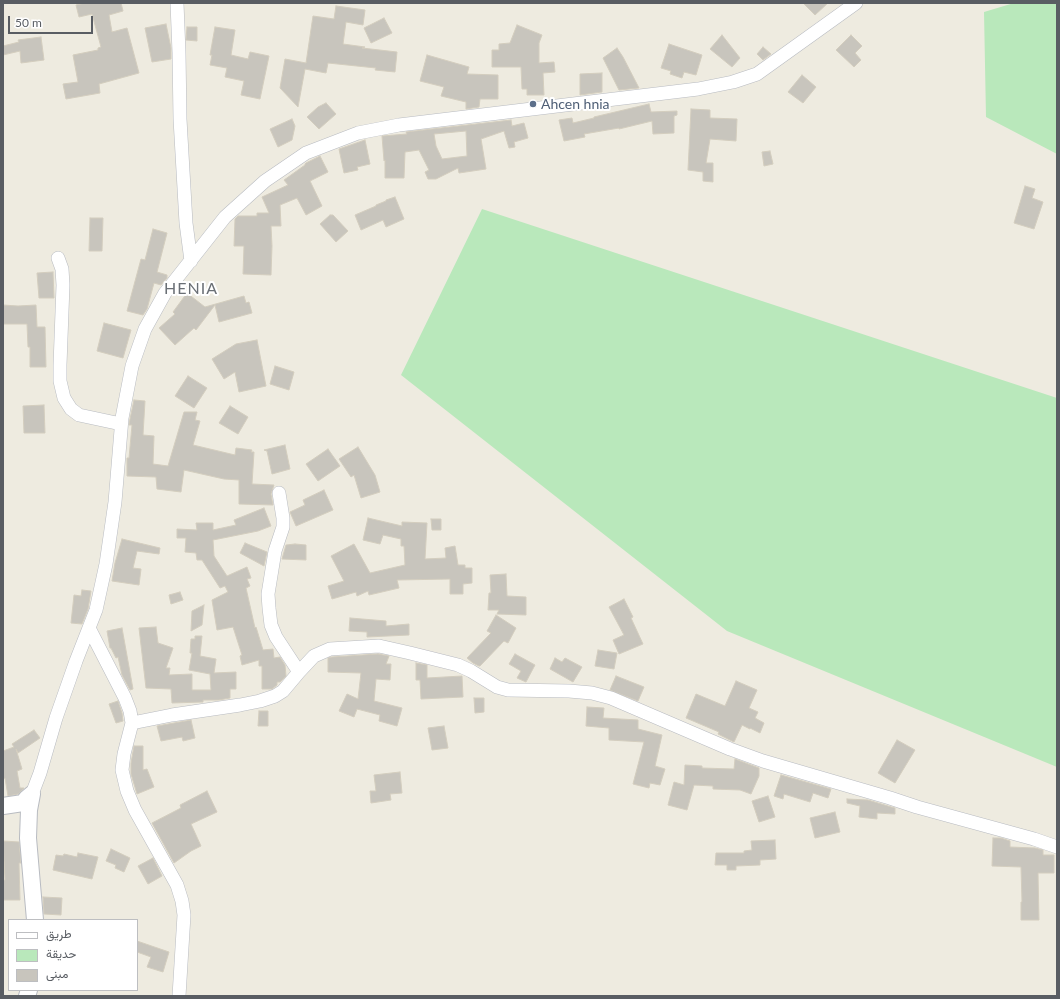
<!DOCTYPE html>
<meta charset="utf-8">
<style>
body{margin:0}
#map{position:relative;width:1060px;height:999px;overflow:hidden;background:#eeebe0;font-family:Lato,Vazirmatn,sans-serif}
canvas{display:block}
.frame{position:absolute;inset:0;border:4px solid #595d63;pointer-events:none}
.legend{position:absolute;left:8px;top:919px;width:130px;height:72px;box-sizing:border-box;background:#fff;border:1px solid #bdbec1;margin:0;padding:5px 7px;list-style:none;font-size:12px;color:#595d63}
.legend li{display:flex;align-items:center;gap:8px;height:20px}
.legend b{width:20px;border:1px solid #bdbec1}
.scale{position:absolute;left:8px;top:16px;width:85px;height:18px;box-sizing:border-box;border:2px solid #595d63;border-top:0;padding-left:5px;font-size:12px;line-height:14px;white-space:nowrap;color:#595d63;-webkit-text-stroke:3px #fff;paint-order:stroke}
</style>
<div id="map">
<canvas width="1060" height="999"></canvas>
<div class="frame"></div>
<ul class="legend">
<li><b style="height:5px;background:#fff"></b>طريق</li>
<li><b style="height:11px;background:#b9e8bb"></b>حديقة</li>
<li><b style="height:11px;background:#c8c5bd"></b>مبنى</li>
</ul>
<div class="scale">50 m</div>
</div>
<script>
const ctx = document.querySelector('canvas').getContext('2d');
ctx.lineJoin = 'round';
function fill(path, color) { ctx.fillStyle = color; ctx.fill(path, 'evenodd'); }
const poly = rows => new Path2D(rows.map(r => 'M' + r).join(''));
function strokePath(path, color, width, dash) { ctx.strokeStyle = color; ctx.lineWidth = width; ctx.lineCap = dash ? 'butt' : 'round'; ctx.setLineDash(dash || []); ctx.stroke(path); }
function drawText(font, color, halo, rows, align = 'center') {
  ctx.font = font + ' Lato,sans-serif'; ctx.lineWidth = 4; ctx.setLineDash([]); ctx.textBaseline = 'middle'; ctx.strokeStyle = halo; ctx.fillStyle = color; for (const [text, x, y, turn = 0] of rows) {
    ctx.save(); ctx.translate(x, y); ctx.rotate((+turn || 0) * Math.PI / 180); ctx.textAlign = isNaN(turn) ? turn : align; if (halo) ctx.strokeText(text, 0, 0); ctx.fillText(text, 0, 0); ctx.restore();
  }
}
const green = poly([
 [1014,3,1057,3,1057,154,986,117,984,12],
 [482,209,1057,398,1057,767,727,631,401,375]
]);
const building = poly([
 [85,3,121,3,123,11,109,15,112,32,127,28,139,73,99,84,100,93,66,99,63,84,78,82,73,55,98,50,98,48,101,47,92,14,79,17,76,5,85,3],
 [803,3,828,3,815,15,803,3],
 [336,6,365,10,363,25,346,22,343,44,365,47,362,48,397,52,395,72,375,70,376,68,328,63,326,73,305,69,298,107,280,88,285,59,306,63,313,16,334,19,336,6],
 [384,18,392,33,371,43,364,28,384,18],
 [166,24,171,48,171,59,152,62,145,28,166,24],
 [517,25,542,35,539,43,539,63,554,62,555,72,543,73,544,95,527,95,527,89,522,89,521,67,492,67,492,50,499,50,499,44,510,43,517,25],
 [187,27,197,27,197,41,186,40,187,27],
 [215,27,235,30,231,55,248,59,250,52,269,56,260,99,241,95,244,81,225,77,227,68,210,65,212,55,210,55,215,27],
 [722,35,740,58,732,67,710,49,722,35],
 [851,35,862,46,855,53,861,60,854,67,836,50,851,35],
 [41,37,44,60,21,63,20,51,3,55,3,46,19,42,18,40,41,37],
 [669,44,702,55,696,75,684,72,682,78,670,74,671,71,661,68,669,44],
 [763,47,771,54,763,60,757,54,763,47],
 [617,48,623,57,639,88,619,90,603,58,617,48],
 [427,55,469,67,467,74,498,75,498,99,480,99,479,107,466,109,466,102,441,96,444,87,420,81,427,55],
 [602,73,602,92,580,95,580,74,602,73],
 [802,75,816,87,803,103,788,92,802,75],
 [326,103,336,114,319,129,307,117,318,107,326,103],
 [649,104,651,112,677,111,677,115,674,116,674,133,653,134,652,121,619,129,619,128,584,134,585,137,564,141,559,120,572,118,573,123,594,118,594,117,649,104],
 [691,109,710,110,710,118,737,119,736,141,710,139,706,163,713,163,713,182,703,181,703,172,688,170,691,109],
 [292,119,295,126,292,140,278,147,270,129,292,119],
 [511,120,512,126,524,123,528,138,514,142,515,147,509,148,504,131,481,139,486,169,459,173,458,168,436,179,428,179,425,172,429,170,419,150,405,152,404,178,385,178,385,160,384,161,382,136,407,134,406,132,511,120],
 [466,131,467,156,442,159,436,146,434,134,466,131],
 [365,140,370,164,357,167,358,170,344,173,339,149,365,140],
 [770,151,773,164,764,166,762,152,770,151],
 [320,156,328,172,310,181,322,206,306,215,297,198,280,205,281,226,271,226,272,246,271,275,243,274,244,246,234,246,235,219,238,216,257,216,257,213,269,213,262,197,288,185,284,180,305,165,305,164,306,163,320,156],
 [1025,186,1035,189,1032,198,1043,202,1034,229,1014,223,1025,186],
 [395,197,404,219,386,227,383,220,361,230,355,215,376,206,376,205,386,201,386,200,395,197],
 [330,215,333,215,348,231,336,242,320,224,330,215],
 [90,218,103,218,102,251,89,251,90,218],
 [153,229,167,233,157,272,167,275,167,278,161,285,154,283,147,309,143,315,127,311,141,259,145,260,153,229],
 [53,272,54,298,39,298,37,273,53,272],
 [187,293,205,307,244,296,246,303,249,302,252,313,219,322,215,305,196,330,194,328,175,345,159,328,175,314,173,312,187,293],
 [3,305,18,306,36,305,37,327,45,327,46,367,30,367,30,347,28,347,27,324,3,324,3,305],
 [104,323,131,330,123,358,97,351,104,323],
 [257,340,266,386,239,392,235,372,224,379,212,359,236,344,257,340],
 [275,366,294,372,289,390,270,384,275,366],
 [188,376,207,388,194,408,175,396,188,376],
 [134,400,145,401,143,435,154,436,153,464,168,466,184,412,197,412,195,420,200,421,193,445,235,455,236,448,252,450,251,452,254,452,252,484,274,485,271,494,273,505,239,504,239,480,224,479,184,470,181,492,157,489,156,477,127,476,127,458,129,458,132,425,129,425,130,419,134,400],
 [44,405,45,433,24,433,23,406,44,405],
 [230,406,248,417,238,434,219,423,230,406],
 [285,445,290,469,272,474,267,451,264,450,285,445],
 [358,447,375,475,380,492,361,498,354,475,351,477,339,459,358,447],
 [328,449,340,466,318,481,306,464,328,449],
 [324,490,333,510,296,526,290,512,305,505,303,500,324,490],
 [264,508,271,526,258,531,213,540,214,556,227,576,247,567,251,578,247,579,250,586,246,588,255,628,256,627,263,650,273,649,274,658,280,657,285,665,286,676,280,682,277,682,277,685,272,689,262,689,262,666,259,666,259,660,242,665,240,656,242,655,233,627,217,630,212,600,228,592,225,586,220,588,202,560,197,560,196,553,185,552,186,538,177,538,177,529,197,530,196,523,213,523,213,530,236,525,234,520,264,508],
 [368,518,402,526,402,522,427,523,425,559,446,558,445,548,455,546,458,565,465,565,465,568,472,568,472,583,463,584,463,594,450,594,450,579,397,580,399,588,369,595,368,591,357,596,356,592,332,599,328,586,344,581,331,556,354,544,370,573,405,565,404,546,401,546,401,539,383,535,380,544,363,540,368,518],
 [431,519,441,519,441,530,432,530,431,519],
 [122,539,160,548,159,554,137,551,133,568,141,569,139,585,112,581,115,563,122,539],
 [245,543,267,552,264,566,240,553,245,543],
 [295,544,306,545,306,560,282,559,286,545,295,544],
 [506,574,507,596,526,597,526,615,497,614,499,610,488,610,489,593,491,593,490,575,506,574],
 [82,590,91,591,88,609,82,624,71,623,74,595,81,596,82,590],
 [180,592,183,600,171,604,169,595,180,592],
 [624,599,633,617,631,618,643,644,619,654,613,640,624,635,609,607,624,599],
 [204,605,202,625,191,631,192,611,204,605],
 [496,615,516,628,508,643,504,641,480,666,479,666,473,663,467,658,491,633,487,631,496,615],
 [350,618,386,621,386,626,409,624,409,635,367,637,367,632,349,631,350,618],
 [156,627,158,643,173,648,166,668,170,668,169,675,192,674,192,690,211,690,210,674,189,670,192,653,190,653,191,639,195,639,195,636,202,636,200,656,216,659,214,673,236,672,236,689,230,689,230,698,219,700,203,700,203,702,172,703,171,689,146,688,139,628,156,627],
 [122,628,133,689,130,690,122,675,118,657,116,658,111,648,110,648,107,631,122,628],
 [598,650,617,653,614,669,595,666,598,650],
 [378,654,389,656,386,664,391,664,390,680,376,679,374,701,402,708,397,726,379,721,380,715,357,709,354,717,339,711,347,694,358,699,361,673,328,672,328,658,332,657,378,654],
 [515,654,535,665,526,682,517,678,521,671,509,664,515,654],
 [555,658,562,662,565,658,582,667,573,682,550,669,555,658],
 [416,663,427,665,427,678,462,676,463,697,421,699,420,680,416,680,416,663],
 [616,676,644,687,638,701,610,690,616,676],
 [736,681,757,690,749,708,758,712,755,718,764,723,760,733,750,728,750,729,742,725,734,742,718,734,719,732,686,718,696,694,725,706,736,681],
 [474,698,484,698,484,712,475,713,474,698],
 [118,701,122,713,123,721,116,723,109,704,118,701],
 [587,707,604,708,603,718,638,720,638,729,662,735,655,766,665,769,660,785,650,783,649,788,633,784,644,742,609,740,609,728,586,726,587,707],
 [259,711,268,711,268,726,258,726,259,711],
 [191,720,195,738,183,741,182,737,161,741,157,726,191,720],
 [444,726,448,748,432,750,428,728,444,726],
 [34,730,40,738,18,753,16,749,22,769,17,771,20,788,24,788,18,794,8,796,5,778,3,779,3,751,14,747,12,744,34,730],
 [897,740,915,750,895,783,878,773,897,740],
 [134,746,143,746,143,770,147,769,154,787,137,794,131,774,131,763,134,746],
 [735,759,759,768,759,776,751,794,740,790,713,789,713,786,694,785,687,810,668,805,674,782,684,785,685,765,702,766,702,768,734,769,735,759],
 [400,772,402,793,390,794,391,800,371,803,370,791,376,791,374,775,400,772],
 [781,775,831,789,828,798,813,793,810,802,784,794,783,799,774,796,781,775],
 [207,791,217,812,191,824,201,846,191,851,174,863,152,823,181,808,180,805,207,791],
 [768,796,775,817,759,822,752,801,768,796],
 [847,799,868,800,888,806,895,808,895,814,877,813,877,819,859,817,860,806,847,803,847,799],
 [835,812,840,832,815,838,810,818,835,812],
 [993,838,1001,838,1010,841,1010,847,1035,848,1043,850,1043,855,1054,855,1054,873,1038,873,1039,920,1021,920,1021,902,1022,902,1021,867,992,866,993,838],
 [775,840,776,859,760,860,760,865,736,866,736,870,727,870,727,865,715,865,716,853,744,853,744,851,752,850,751,841,775,840],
 [3,841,19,842,21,863,19,863,20,900,3,900,3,880,5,880,3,841],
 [111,849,130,858,124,872,115,868,116,865,106,861,111,849],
 [78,853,98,857,92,879,53,870,56,855,63,856,64,854,77,857,78,853],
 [153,858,162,876,148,884,138,866,153,858],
 [43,897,62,898,61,915,44,914,43,897],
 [137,941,169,952,163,972,147,967,151,957,137,952,137,941]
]);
const minor = poly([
 [177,3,179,53,180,119,186,223,191,261],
 [58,258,62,269,63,285,60,365,60,381,64,398,71,409,79,415,121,424],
 [279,493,283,518,283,527,275,551,268,594,269,608,271,625,276,637,299,672],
 [89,628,125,698,130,711,132,723],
 [32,794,40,773,56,718,76,661,96,610,106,564,115,502,122,418,132,366,145,329,165,293,225,217,265,181,306,153,358,133,399,125,698,89,733,82,757,74,856,3],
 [179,996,184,915,182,901,177,885,135,810,127,791,122,770,124,754,132,723,172,715,240,705,260,701,275,696,283,691,299,672,314,656,330,649,379,646,410,653,458,665,471,671,497,687,508,690,569,691,592,693,611,698,730,749,763,761,890,798,917,807,1034,839,1057,847]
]);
const tertiary = poly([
 [32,794,29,810,28,838,35,920],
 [3,806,23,803,27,799,26,799,32,794],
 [27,996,29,990]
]);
const markers = [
 [533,104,4,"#5c6f8a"]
];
const serviceNames = [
 ["Ahcen hnia",541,104]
];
const quarterNames = [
 ["HENIA",191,289]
];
fill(green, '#b9e8bb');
fill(building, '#c8c5bd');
strokePath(building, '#d3cdbe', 1);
strokePath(minor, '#b8bbc1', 14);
strokePath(tertiary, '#b8bbc1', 18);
strokePath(minor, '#fff', 13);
strokePath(tertiary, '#fff', 16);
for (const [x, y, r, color] of markers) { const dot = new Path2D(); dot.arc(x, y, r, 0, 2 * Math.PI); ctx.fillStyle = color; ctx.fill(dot); strokePath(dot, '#fff', 1.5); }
drawText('14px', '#4e5e75', '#fff', serviceNames, 'left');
ctx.letterSpacing = '1px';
drawText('16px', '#6a6f75', '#fff', quarterNames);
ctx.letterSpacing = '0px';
</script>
